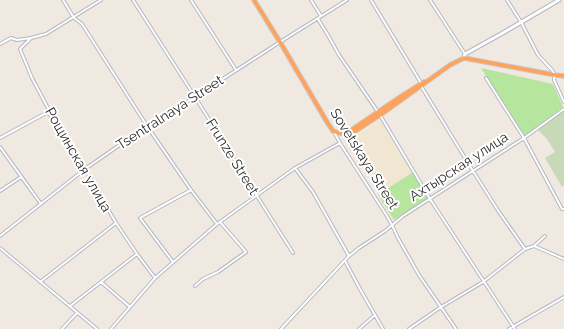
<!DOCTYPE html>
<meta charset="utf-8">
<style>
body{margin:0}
canvas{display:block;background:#efe9e1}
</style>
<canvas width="564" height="329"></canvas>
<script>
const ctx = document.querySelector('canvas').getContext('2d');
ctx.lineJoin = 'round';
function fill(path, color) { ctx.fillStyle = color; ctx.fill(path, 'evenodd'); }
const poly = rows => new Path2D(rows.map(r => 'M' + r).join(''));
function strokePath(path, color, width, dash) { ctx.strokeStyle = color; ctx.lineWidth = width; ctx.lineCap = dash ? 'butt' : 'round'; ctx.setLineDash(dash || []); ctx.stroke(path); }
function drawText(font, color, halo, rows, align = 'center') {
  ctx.font = font + ' Raleway,sans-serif'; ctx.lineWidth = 4; ctx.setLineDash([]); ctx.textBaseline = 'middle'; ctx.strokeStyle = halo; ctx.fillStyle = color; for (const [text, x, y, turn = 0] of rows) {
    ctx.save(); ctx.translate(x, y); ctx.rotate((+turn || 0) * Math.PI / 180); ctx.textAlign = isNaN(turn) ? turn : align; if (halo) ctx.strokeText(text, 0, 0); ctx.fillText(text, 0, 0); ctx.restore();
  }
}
const education = poly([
 [381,120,428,197,396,218,346,143]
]);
const green = poly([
 [481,68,553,84,563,107,525,136],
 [413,172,428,198,394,220,378,195]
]);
const cemetery = poly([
 [564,110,564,185,562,187,545,158,555,152,547,139,538,130]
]);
const street = poly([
 [63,0,74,18,82,24,147,126,191,190,217,224],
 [133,0,195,97,257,196,293,253],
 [191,0,236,70],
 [311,0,321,16],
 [371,0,421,83],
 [430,0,465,54],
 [507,0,521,22,538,55,552,70,555,75,554,80,564,102],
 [318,19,329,37,339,55,378,112],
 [31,38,20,49,32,78,49,110,48,112,85,169,116,223,137,254,155,278],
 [0,44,11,38,17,40,31,38,46,34,101,0],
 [486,78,524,138,562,209,564,209],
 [421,86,473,171,499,212,525,249],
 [380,115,430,199,515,329],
 [334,132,340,143,387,216,392,225,398,238,419,275,456,329],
 [0,138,48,112],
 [0,147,41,204],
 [295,168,313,192,349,256],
 [0,191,21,177],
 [0,236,85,169,147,126,195,97,280,42,347,0],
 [534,246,564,259],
 [0,248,97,329],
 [345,261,360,289,383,329],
 [173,262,140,218,191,190],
 [40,282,116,223],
 [101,282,130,307],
 [195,286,203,279,218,272,246,252,220,222],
 [70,306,137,254],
 [62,329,77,313],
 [111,329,155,278,217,224,295,168,340,143],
 [281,329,349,256,359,248,385,231,403,216,524,138,564,109],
 [359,329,375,315],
 [409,329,441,307,483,282,525,249,534,246,545,236],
 [509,329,564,297]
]);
const secondary = poly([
 [464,58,465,54,501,34,559,0]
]);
const highway = poly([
 [254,0,283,47,327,122,333,131,339,133,349,134,354,132,383,113,450,65,464,58,555,75,564,76],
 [347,133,403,95,424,82]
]);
const streetNames = [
 ["Tsentralnaya Street",170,113,-33],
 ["Frunze Street",232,157,58],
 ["Sovetskaya Street",364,159,58],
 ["Рощинская улица",78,160,60],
 ["Ахтырская улица",459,167,-33]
];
fill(education, '#f0e6d1');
fill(green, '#b6e59e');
fill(cemetery, '#c8d9b8');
strokePath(street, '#b4b7c1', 4);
strokePath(secondary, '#b4b7c1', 5);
strokePath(highway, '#c9c9c9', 5.5);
strokePath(street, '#fff', 2);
strokePath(secondary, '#fff', 3);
strokePath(highway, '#ffa35c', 3.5);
drawText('14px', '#2e2e2e', '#fff', streetNames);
</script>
